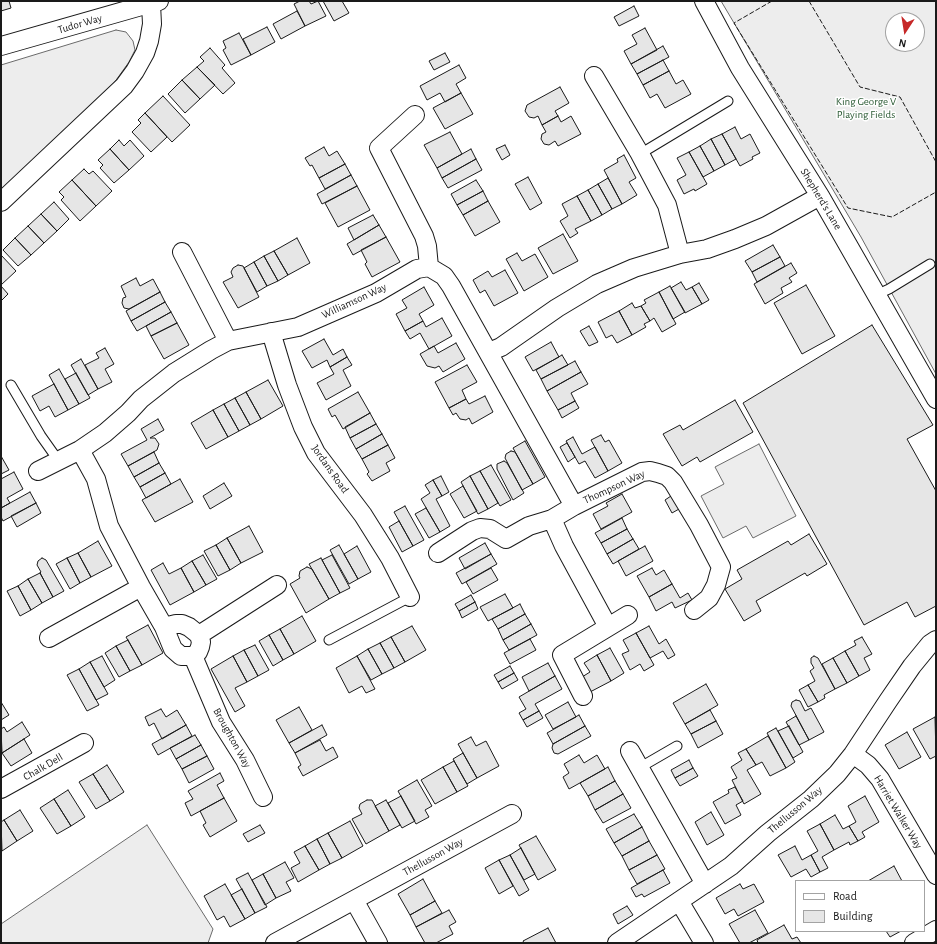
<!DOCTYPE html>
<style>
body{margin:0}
#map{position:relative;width:937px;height:944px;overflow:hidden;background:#fff;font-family:"Alegreya Sans",sans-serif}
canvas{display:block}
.frame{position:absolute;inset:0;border:2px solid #1a1a1a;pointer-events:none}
.legend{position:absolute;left:795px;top:880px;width:130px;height:52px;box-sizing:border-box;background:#fff;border:1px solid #a3a3a3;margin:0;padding:5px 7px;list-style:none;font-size:12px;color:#1a1a1a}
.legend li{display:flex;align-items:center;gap:8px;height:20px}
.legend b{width:20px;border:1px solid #a3a3a3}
.north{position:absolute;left:885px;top:12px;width:40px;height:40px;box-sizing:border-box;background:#fff;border:1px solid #a3a3a3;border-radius:50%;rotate:192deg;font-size:11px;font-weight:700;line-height:16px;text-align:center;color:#1a1a1a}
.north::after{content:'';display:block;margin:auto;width:14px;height:18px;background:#c62828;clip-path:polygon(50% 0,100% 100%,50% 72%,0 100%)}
</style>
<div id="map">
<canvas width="937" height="944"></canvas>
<div class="frame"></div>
<ul class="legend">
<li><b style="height:5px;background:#fff"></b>Road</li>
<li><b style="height:11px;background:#e6e6e6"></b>Building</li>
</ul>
<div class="north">N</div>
</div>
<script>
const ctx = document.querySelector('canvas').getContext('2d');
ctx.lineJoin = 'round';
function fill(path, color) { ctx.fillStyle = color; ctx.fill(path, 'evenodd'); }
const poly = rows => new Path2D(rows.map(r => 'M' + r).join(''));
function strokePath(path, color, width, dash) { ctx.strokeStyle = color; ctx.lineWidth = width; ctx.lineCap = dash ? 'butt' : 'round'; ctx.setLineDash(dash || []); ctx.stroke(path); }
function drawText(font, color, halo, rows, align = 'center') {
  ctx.font = font + ' "Alegreya Sans",sans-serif'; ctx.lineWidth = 3; ctx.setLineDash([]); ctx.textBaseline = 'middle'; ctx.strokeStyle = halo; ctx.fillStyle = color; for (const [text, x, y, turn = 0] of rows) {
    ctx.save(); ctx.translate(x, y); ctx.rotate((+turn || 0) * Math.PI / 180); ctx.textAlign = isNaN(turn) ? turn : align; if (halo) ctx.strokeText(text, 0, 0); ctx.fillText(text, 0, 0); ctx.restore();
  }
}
const built = poly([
 [721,1,936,1,936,374,861,237,721,1],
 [893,20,917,20,917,44,893,44,893,20],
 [116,30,126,32,133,41,135,50,129,62,109,90,1,190,1,65,116,30],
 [759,444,796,516,753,538,746,526,723,538,701,496,724,484,715,467,759,444],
 [147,825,213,929,208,943,1,943,1,924,147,825]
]);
const building = poly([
 [1,1,9,1,11,8,1,11,1,1],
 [300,1,309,1,311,4,318,1,326,16,305,26,294,4,300,1],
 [323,1,342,1,349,13,334,21,323,1],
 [634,6,639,16,619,26,614,17,634,6],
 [297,11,305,26,281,39,273,24,297,11],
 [267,27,275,42,251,55,243,39,267,27],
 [645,28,657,50,631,64,624,51,637,44,632,35,645,28],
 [239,33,251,55,231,65,223,50,226,48,223,41,239,33],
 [663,46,669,57,637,74,631,64,663,46],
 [210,48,225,65,222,68,235,83,223,94,197,67,204,61,200,57,210,48],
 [445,53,450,62,434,70,429,61,445,53],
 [663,60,669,71,643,85,637,74,663,60],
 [459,65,466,78,456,84,461,93,445,102,440,93,427,100,420,86,459,65],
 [197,67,215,85,200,99,182,80,197,67],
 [669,71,676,84,683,80,691,94,665,108,657,94,650,98,643,85,669,71],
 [182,80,200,99,185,113,168,94,182,80],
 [560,87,569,103,555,111,558,116,542,125,538,116,534,118,529,117,525,111,527,105,560,87],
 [461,93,473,114,445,129,433,108,461,93],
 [163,96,190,125,172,142,145,113,163,96],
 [145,113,167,137,151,152,132,132,141,123,138,120,145,113],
 [558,116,561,122,571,116,581,134,558,146,555,141,549,145,544,144,541,139,542,134,546,132,542,125,558,116],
 [735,127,741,139,750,134,760,153,752,157,753,159,740,166,722,134,735,127],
 [450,132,462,154,437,168,424,145,450,132],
 [722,134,736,159,725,165,711,139,722,134],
 [711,139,725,165,714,171,700,146,711,139],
 [119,140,124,146,130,140,144,156,129,170,110,149,119,140],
 [505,145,510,155,502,160,496,149,505,145],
 [700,146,714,171,703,177,689,152,700,146],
 [324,147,329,156,337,151,345,164,319,178,312,165,310,166,305,158,324,147],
 [110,149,129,170,114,183,100,168,103,165,98,160,110,149],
 [471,149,476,159,442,178,437,168,471,149],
 [689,152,707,184,695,191,694,189,684,194,677,180,686,175,677,158,689,152],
 [624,155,636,178,629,182,637,195,622,204,604,170,618,162,617,159,624,155],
 [476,159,482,170,448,188,442,178,476,159],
 [345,164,351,175,325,189,319,178,345,164],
 [84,169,89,174,93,171,112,191,96,206,72,180,84,169],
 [351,175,357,186,322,204,317,194,351,175],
 [528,177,542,203,530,210,515,184,528,177],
 [608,178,622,204,612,209,598,184,608,178],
 [72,180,96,206,80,221,61,200,64,197,59,192,72,180],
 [476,180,483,191,457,205,451,194,476,180],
 [598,184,612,209,602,215,588,190,598,184],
 [357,186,370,210,338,227,325,203,357,186],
 [588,190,602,215,591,221,577,196,588,190],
 [483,191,488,201,463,215,457,205,483,191],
 [577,196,591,221,575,229,578,233,570,238,560,221,568,216,562,204,577,196],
 [488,201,500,222,475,236,463,215,488,201],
 [54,202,69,219,57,231,41,214,54,202],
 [41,214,57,231,44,243,28,226,41,214],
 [373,215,379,225,354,240,348,228,373,215],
 [379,225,386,237,353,255,347,244,379,225],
 [28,226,44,243,31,255,15,238,28,226],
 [563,234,578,261,553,274,538,248,563,234],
 [386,237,400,262,372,277,365,264,367,262,361,250,386,237],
 [15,238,31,255,18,266,3,250,15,238],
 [297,238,310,263,288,275,274,251,297,238],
 [773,245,780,257,752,272,745,261,773,245],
 [274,251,288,275,278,281,264,256,274,251],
 [517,253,522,261,535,254,548,277,524,291,506,259,517,253],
 [1,255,16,271,1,285,1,255],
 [264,256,278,281,267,286,254,262,264,256],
 [780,257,785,266,757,282,752,272,780,257],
 [254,262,267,286,257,292,244,268,254,262],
 [791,263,797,273,789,278,792,282,781,288,783,293,765,304,754,284,791,263],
 [238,265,243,266,259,297,238,308,223,282,233,277,231,272,233,268,238,265],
 [505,270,518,293,494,306,485,290,480,293,473,280,488,271,492,277,505,270],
 [136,278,140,286,153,279,160,292,129,309,124,308,122,303,123,298,126,297,121,286,136,278],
 [681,282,686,290,692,287,702,304,685,313,671,288,681,282],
 [699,283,709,300,702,304,692,287,699,283],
 [806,285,835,336,802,354,774,303,806,285],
 [1,286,8,294,1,301,1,286],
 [670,286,685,312,673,319,659,292,670,286],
 [424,287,434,305,419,314,423,321,405,331,396,314,407,308,402,300,424,287],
 [160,292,165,302,131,321,126,311,160,292],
 [659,292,676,324,662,332,654,318,650,321,641,306,646,303,644,300,659,292],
 [165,302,171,312,137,331,131,321,165,302],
 [632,303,635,308,641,306,650,321,644,324,646,327,632,335,619,311,632,303],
 [619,311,632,335,617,343,612,335,606,338,598,322,619,311],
 [171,312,177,323,151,336,146,326,171,312],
 [442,318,452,336,429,349,420,333,410,339,405,331,423,321,426,327,442,318],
 [177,323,189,345,164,359,151,336,177,323],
 [872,325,933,425,907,439,936,491,936,606,915,617,907,602,864,625,743,403,872,325],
 [589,326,598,342,589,346,580,331,589,326],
 [324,339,333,355,343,349,347,357,330,367,327,360,312,368,302,351,324,339],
 [551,342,559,357,533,371,525,357,551,342],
 [456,343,465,359,443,372,439,366,435,368,427,366,420,354,434,346,438,353,456,343],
 [105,348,114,364,105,369,112,382,98,389,85,365,99,358,96,353,105,348],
 [562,355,568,365,541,379,536,370,562,355],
 [347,357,352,365,343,370,351,386,326,400,317,383,334,374,330,367,347,357],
 [81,359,98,389,88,395,71,365,81,359],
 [575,361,581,372,547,391,541,379,575,361],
 [467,365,477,382,462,390,466,399,449,408,435,382,467,365],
 [59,369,79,404,68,410,49,375,59,369],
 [581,372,588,384,571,393,575,401,558,410,547,391,581,372],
 [76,373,90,398,79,404,65,379,76,373],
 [268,380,283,406,261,419,246,392,268,380],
 [54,384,68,410,55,417,49,406,40,411,32,396,54,384],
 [246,392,261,419,250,425,235,398,246,392],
 [358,392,370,413,343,429,335,415,332,417,328,409,358,392],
 [485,396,493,412,472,424,469,418,466,420,460,419,456,413,453,415,449,408,466,399,469,404,485,396],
 [235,398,250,425,239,431,224,404,235,398],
 [735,400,753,432,700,462,697,457,682,466,663,434,680,425,683,430,735,400],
 [575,401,579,408,562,418,558,410,575,401],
 [224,404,239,431,228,437,213,410,224,404],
 [213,410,228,437,206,449,191,423,213,410],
 [370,413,376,424,350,438,345,427,370,413],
 [158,419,164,430,150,438,155,438,159,444,157,450,128,466,121,454,147,440,141,429,158,419],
 [376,424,382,434,356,449,350,438,376,424],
 [382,434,388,445,362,459,356,449,382,434],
 [601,435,605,442,609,440,622,463,608,471,591,440,601,435],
 [573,437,582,454,595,447,608,471,595,478,585,461,579,464,566,441,573,437],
 [525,441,545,477,533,484,513,448,525,441],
 [567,443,575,457,568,462,560,447,567,443],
 [388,445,395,458,386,463,390,471,372,481,367,474,369,472,362,459,388,445],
 [511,451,515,452,533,484,522,490,505,458,506,454,511,451],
 [154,452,159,463,134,477,128,466,154,452],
 [1,456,9,470,1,474,1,456],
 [504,461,507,463,524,493,513,500,497,469,497,464,504,461],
 [159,463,165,473,140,487,134,477,159,463],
 [491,465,511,500,500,506,480,471,491,465],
 [480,471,498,503,488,509,470,476,480,471],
 [14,472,23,489,7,498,10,503,1,508,1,479,14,472],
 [165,473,171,484,146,498,140,487,165,473],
 [441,476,449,492,442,496,433,480,441,476],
 [470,476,488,509,478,514,461,482,470,476],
 [180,479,193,502,155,522,142,500,180,479],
 [433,480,442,496,436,499,450,526,440,532,421,499,430,493,425,485,433,480],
 [224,483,232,496,210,509,203,496,224,483],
 [463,486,477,511,464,518,450,494,463,486],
 [30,492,36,503,3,521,1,517,1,508,30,492],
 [622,494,632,512,601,529,593,514,608,506,606,503,622,494],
 [671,496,679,509,672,513,665,500,671,496],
 [36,503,41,513,17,527,11,516,36,503],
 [405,506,424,540,413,546,394,512,405,506],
 [426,508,440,532,429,538,415,514,426,508],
 [622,518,627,529,601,543,595,533,622,518],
 [399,521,413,546,402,552,389,527,399,521],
 [249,526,263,552,241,563,227,538,249,526],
 [627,529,633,539,607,554,601,543,627,529],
 [809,534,827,564,807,576,805,573,756,601,761,611,744,621,725,589,742,579,737,570,788,541,791,545,809,534],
 [227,538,241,563,230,570,216,545,227,538],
 [633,539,639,549,613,564,607,554,633,539],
 [98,541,112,566,91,577,78,553,98,541],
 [485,543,491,554,465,569,459,558,485,543],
 [216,545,230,570,218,576,204,551,216,545],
 [339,545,358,579,349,584,330,550,339,545],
 [357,546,371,572,358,579,344,554,357,546],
 [645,546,653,561,626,576,618,561,645,546],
 [78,553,91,577,80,583,67,558,78,553],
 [491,554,497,564,462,584,456,573,491,554],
 [203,555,217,579,206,585,192,561,203,555],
 [332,555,350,588,340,593,322,560,332,555],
 [42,558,46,560,64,591,53,597,40,573,41,572,37,565,38,561,42,558],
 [67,558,80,583,70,589,56,564,67,558],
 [321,558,340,593,329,599,309,564,321,558],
 [192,561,206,585,194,592,181,568,192,561],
 [163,563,169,574,181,568,194,592,170,605,151,570,163,563],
 [307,567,312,569,329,599,306,613,290,584,300,578,299,576,300,571,307,567],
 [491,568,498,580,473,594,466,582,491,568],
 [652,568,656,575,664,570,672,584,649,597,637,576,652,568],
 [40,573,53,597,42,603,28,579,40,573],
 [28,579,42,603,31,610,18,586,28,579],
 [672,584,680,598,688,593,692,600,675,608,672,602,656,611,649,597,672,584],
 [18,586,31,610,20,616,7,591,18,586],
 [505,594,513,608,488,621,480,607,505,594],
 [471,595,475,602,459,611,455,604,471,595],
 [475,602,478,609,462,618,459,611,475,602],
 [520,604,525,614,498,629,492,619,520,604],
 [525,614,531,624,503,640,498,629,525,614],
 [302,616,316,641,294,654,280,629,302,616],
 [531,624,537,635,509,650,503,640,531,624],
 [148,625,163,653,142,665,126,637,148,625],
 [412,626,426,650,405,662,391,637,412,626],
 [649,626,659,644,666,639,675,655,668,659,663,651,650,658,636,633,649,626],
 [280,629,294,654,283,660,269,635,280,629],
 [636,633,654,665,644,671,640,664,630,670,622,654,629,651,623,640,636,633],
 [269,635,283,660,273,666,259,641,269,635],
 [391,637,405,662,394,668,380,643,391,637],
 [862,637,872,654,864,658,870,670,859,676,845,651,856,645,854,641,862,637],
 [530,639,536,650,510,664,504,653,530,639],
 [128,640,142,665,130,671,116,646,128,640],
 [380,643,394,668,382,674,368,649,380,643],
 [255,645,269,670,258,676,244,650,255,645],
 [116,646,130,671,119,677,105,653,116,646],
 [610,648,624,673,611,681,597,655,610,648],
 [368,649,382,674,371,680,357,656,368,649],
 [244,650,258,676,247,682,233,656,244,650],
 [845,651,859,676,847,683,833,658,845,651],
 [597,655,611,681,590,692,582,677,590,672,584,663,597,655],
 [102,656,115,680,104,687,90,662,102,656],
 [233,656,247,682,235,688,245,706,235,712,211,669,233,656],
 [357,656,375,689,366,693,362,686,349,693,336,668,357,656],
 [814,656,818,658,835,689,824,695,825,698,818,702,808,685,815,681,810,671,814,668,811,663,811,658,814,656],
 [833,658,847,683,835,689,822,664,833,658],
 [90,662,108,694,96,700,79,669,90,662],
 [548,663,555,676,529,691,522,677,548,663],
 [510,666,514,673,498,682,494,675,510,666],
 [79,669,99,705,87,711,67,675,79,669],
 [514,673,518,680,502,689,498,682,514,673],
 [555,676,562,689,535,704,539,711,523,720,519,713,526,709,519,697,555,676],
 [706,684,718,705,685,724,673,703,706,684],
 [808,685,818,702,808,707,799,690,808,685],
 [796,700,800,701,805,711,811,708,824,732,809,740,791,706,792,702,796,700],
 [1,702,9,715,1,720,1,702],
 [568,702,576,717,553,729,545,715,568,702],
 [299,707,312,730,289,743,276,720,299,707],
 [161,709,166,717,177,710,186,725,162,739,154,723,149,726,145,717,161,709],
 [710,710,716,721,691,734,685,724,710,710],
 [539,711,543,718,527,727,523,720,539,711],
 [579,715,585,726,553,744,547,733,579,715],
 [796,716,809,740,799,745,786,722,796,716],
 [935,717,936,756,930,759,913,729,935,717],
 [716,721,723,734,698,748,691,734,716,721],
 [22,722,30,735,2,753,1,729,4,727,7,732,22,722],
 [186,725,192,736,158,755,152,744,186,725],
 [322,725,327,735,295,753,289,743,322,725],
 [585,726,591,736,558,754,554,753,552,748,553,744,585,726],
 [789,726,803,752,793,758,778,731,789,726],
 [776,728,795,762,786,768,767,733,776,728],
 [907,732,921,757,899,769,885,745,907,732],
 [195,735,201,745,176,759,170,748,195,735],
 [768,736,786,768,770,776,762,762,756,765,746,749,768,736],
 [471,737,476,746,486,741,499,766,477,778,458,744,471,737],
 [24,739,32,753,11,766,2,753,24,739],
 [320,740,326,751,333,747,338,757,303,776,298,767,301,765,295,753,320,740],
 [201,745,207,756,182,769,176,759,201,745],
 [746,749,756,765,747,770,761,794,744,804,732,780,737,778,731,767,742,760,738,753,746,749],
 [463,753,477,778,467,784,453,759,463,753],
 [579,755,584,763,597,755,605,769,569,789,563,777,569,773,564,764,579,755],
 [207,756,214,769,189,783,182,769,207,756],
 [689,760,693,768,675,778,671,770,689,760],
 [454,761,468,786,457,792,443,767,454,761],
 [107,765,124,792,110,801,93,774,107,765],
 [443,767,457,792,435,804,421,780,443,767],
 [608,767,615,781,588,796,580,783,608,767],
 [693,768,698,776,680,786,675,778,693,768],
 [220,773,224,781,217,785,224,798,191,816,185,803,193,799,188,791,220,773],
 [93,774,110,801,96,809,79,782,93,774],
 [417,780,432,806,425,810,429,817,416,824,398,791,417,780],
 [615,781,623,794,595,810,588,796,615,781],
 [735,787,743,801,736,805,741,815,725,824,713,802,729,793,728,790,735,787],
 [68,790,85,817,71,826,54,799,68,790],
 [623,794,631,808,603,823,595,810,623,794],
 [401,796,415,821,402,828,388,803,401,796],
 [865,796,879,822,862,832,865,837,858,841,849,826,856,822,848,806,865,796],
 [224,798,237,821,210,837,203,825,206,823,200,811,224,798],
 [54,799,71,826,57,834,40,808,54,799],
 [367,800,372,800,389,831,366,844,352,819,362,814,359,808,360,804,367,800],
 [386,800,400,825,389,831,375,806,386,800],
 [20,810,33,831,17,841,4,820,20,810],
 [711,812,724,835,707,845,695,822,711,812],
 [634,814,642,827,614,843,606,829,634,814],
 [835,815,843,829,849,826,858,841,850,845,849,842,834,850,820,824,835,815],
 [4,820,17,841,2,851,1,822,4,820],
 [350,821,363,846,342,858,328,833,350,821],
 [820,824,834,850,822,857,828,868,820,872,811,855,818,851,807,831,820,824],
 [260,825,265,833,248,842,243,834,260,825],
 [642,827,649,841,622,856,614,843,642,827],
 [328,833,342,858,330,864,317,839,328,833],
 [536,836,556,870,538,880,519,845,536,836],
 [317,839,330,864,319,870,305,846,317,839],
 [649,841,657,855,629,870,622,856,649,841],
 [305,846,319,870,298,882,291,868,300,863,294,852,305,846],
 [795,846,802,860,811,855,820,872,811,877,806,869,791,877,778,855,795,846],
 [521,848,535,874,524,880,510,855,521,848],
 [510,855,529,890,519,896,499,860,510,855],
 [657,855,665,869,637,884,629,870,657,855],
 [499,860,513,886,499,894,485,868,499,860],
 [285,862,294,878,286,882,291,891,276,898,263,874,285,862],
 [894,866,902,881,868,881,894,866],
 [663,870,670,883,644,897,642,894,636,897,631,888,663,870],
 [248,873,267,907,255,913,236,879,248,873],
 [263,874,276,898,265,905,252,880,263,874],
 [423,879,435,901,410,915,398,894,423,879],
 [225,884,245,919,230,927,224,916,217,920,204,896,225,884],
 [740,884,743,889,754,884,764,902,738,916,734,909,725,914,716,898,740,884],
 [242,889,255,913,245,919,231,895,242,889],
 [435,901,442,913,416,927,410,915,435,901],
 [627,906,633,915,618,924,613,914,627,906],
 [449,910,456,922,449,926,453,934,436,943,425,943,416,927,449,910],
 [755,910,768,933,749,943,740,943,729,924,755,910],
 [784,925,792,939,797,937,801,943,758,943,757,940,784,925],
 [548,928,556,943,524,943,523,941,548,928],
 [886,931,901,931,890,937,886,931]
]);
const lane = poly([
 [640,154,728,101],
 [876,295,889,289,930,264],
 [11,385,41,436,58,460],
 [329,640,410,597],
 [639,768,677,746]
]);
const street = poly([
 [704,1,740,68,820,196,936,399],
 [1,46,159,1],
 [594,76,640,154,667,205,680,254],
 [415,115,379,148,424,236,427,246,429,267],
 [1,202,124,86,135,71,145,53,149,41,152,24,151,4],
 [182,252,228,341],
 [271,332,287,385,303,427,316,453,363,515,390,558,410,597],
 [489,352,501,347,557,308,597,284,634,268,680,254,707,249,735,239,766,226,820,196],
 [80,450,96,479,109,526,141,587,164,627,176,624,182,624,189,627,199,635,201,642,200,647,198,652,193,656,221,722,245,760,263,797],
 [38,471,80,450,105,433,128,413,141,399,174,373,211,350,228,341,298,327,376,293,417,269,429,267,444,276,451,286,574,506],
 [438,553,472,531,480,528,490,529,506,539,529,526,552,519],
 [164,627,173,649,181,656,193,656],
 [608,627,564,546,552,519,574,506,642,472,650,471,658,473,667,476,673,482,699,525,721,567,716,585,709,598,694,610],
 [199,635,277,585],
 [49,638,141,587],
 [583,696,562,655,628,615],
 [630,751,705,884],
 [853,754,868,765,880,779,936,875],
 [1,789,84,743],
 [354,900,378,943],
 [679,901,704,943],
 [275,943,512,814],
 [617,943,731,866,768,833,811,799,837,774,853,754,888,701,912,666,930,644,936,640],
 [914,943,936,930]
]);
const fence = poly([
 [772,1,734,23,848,208,892,217,936,192],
 [809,1,860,87,900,97,936,162]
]);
const streetNames = [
 ["Tudor Way",80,24,-16],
 ["Shepherd's Lane",821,199,59],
 ["Williamson Way",354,301,-25],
 ["Jordans Road",330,469,55],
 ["Thompson Way",614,487,-25],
 ["Broughton Way",232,738,61],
 ["Chalk Dell",43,767,-30],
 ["Thellusson Way",795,810,-40],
 ["Harriet Walker Way",898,812,59],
 ["Thellusson Way",433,857,-29]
];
const parkNames = [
 ["King George V",866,102],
 ["Playing Fields",866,115]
];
fill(built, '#ededed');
strokePath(built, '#6a6a6a', 1);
fill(building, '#e6e6e6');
strokePath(building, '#1a1a1a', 1);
strokePath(lane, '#1a1a1a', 11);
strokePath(street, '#1a1a1a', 20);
strokePath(lane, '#fff', 9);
strokePath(street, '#fff', 18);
strokePath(fence, '#1a1a1a', 1, [5, 2]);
drawText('11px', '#1a1a1a', '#fff', streetNames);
drawText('11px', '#2b5a34', '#fff', parkNames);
</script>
